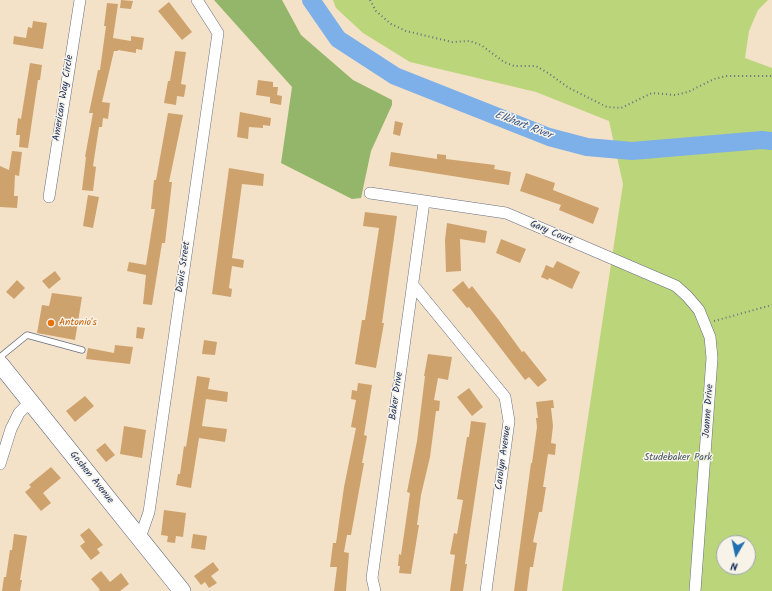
<!DOCTYPE html>
<style>
body{margin:0}
#map{position:relative;width:772px;height:591px;overflow:hidden;background:#f4e2c8;font-family:Kalam,sans-serif}
canvas{display:block}
.north{position:absolute;left:716px;top:535px;width:40px;height:40px;box-sizing:border-box;background:#f7f3e8;border:1px solid #9fa5b1;border-radius:50%;rotate:189deg;font-size:11px;font-weight:700;line-height:16px;text-align:center;color:#1b2f5e}
.north::after{content:'';display:block;margin:auto;width:14px;height:18px;background:#1f6fb2;clip-path:polygon(50% 0,100% 100%,50% 72%,0 100%)}
</style>
<div id="map">
<canvas width="772" height="591"></canvas>
<div class="north">N</div>
</div>
<script>
const ctx = document.querySelector('canvas').getContext('2d');
ctx.lineJoin = 'round';
function fill(path, color) { ctx.fillStyle = color; ctx.fill(path, 'evenodd'); }
const poly = rows => new Path2D(rows.map(r => 'M' + r).join(''));
function strokePath(path, color, width, dash) { ctx.strokeStyle = color; ctx.lineWidth = width; ctx.lineCap = dash ? 'butt' : 'round'; ctx.setLineDash(dash || []); ctx.stroke(path); }
function drawText(font, color, halo, rows, align = 'center') {
  ctx.font = font + ' Kalam,sans-serif'; ctx.lineWidth = 3; ctx.setLineDash([]); ctx.textBaseline = 'middle'; ctx.strokeStyle = halo; ctx.fillStyle = color; for (const [text, x, y, turn = 0] of rows) {
    ctx.save(); ctx.translate(x, y); ctx.rotate((+turn || 0) * Math.PI / 180); ctx.textAlign = isNaN(turn) ? turn : align; if (halo) ctx.strokeText(text, 0, 0); ctx.fillText(text, 0, 0); ctx.restore();
  }
}
const green = poly([
 [333,0,768,0,758,10,749,31,745,58,772,68,772,591,562,591,623,184,609,121,536,92,410,62,363,33,336,8],
 [724,543,748,543,748,567,724,567]
]);
const forest = poly([
 [214,0,282,0,301,35,353,80,392,100,392,105,371,151,361,198,352,199,281,163,292,87]
]);
const river = poly([
 [311,0,338,39,395,76,549,137,587,147,632,151,762,140,772,141]
]);
const building = poly([
 [121,0,133,1,131,9,120,8],
 [169,2,192,32,182,40,158,11],
 [107,3,118,4,113,38,131,41,131,36,144,38,142,50,136,49,136,53,118,50,118,51,114,51,102,102,110,103,108,119,103,118,102,127,99,127,93,166,96,167,93,191,82,190,86,157,85,157,93,113,89,113,98,70,100,70,106,26,104,26],
 [33,21,47,23,43,49,13,44,14,36,26,38,28,27,32,28],
 [175,51,186,52,181,84,186,85,184,97,177,96,176,105,164,103,168,81,170,81],
 [30,63,42,65,40,80,38,80,28,148,19,147,20,135,16,135,18,118,21,119],
 [258,80,273,82,273,87,278,87,277,95,282,96,281,105,270,103,270,97,256,95],
 [240,112,271,118,270,126,263,125,263,128,249,127,248,139,237,137],
 [168,113,183,115,169,182,172,182,165,243,162,243,152,305,143,304,146,275,127,271,129,262,146,265,155,209,151,209,154,180,156,180],
 [395,121,403,123,400,136,393,134],
 [12,151,22,152,19,176,15,175,14,196,18,196,17,208,0,207,0,166,9,170],
 [391,152,437,159,437,154,446,155,446,159,495,165,494,169,511,172,509,185,389,166],
 [229,168,264,174,263,186,242,184,232,258,244,260,243,268,232,266,229,288,232,289,231,297,212,294],
 [526,173,555,183,553,190,599,208,593,224,559,210,561,205,520,191],
 [88,195,99,197,93,228,83,226],
 [365,212,397,216,382,323,384,323,376,368,355,364,362,320,365,320,379,228,363,226],
 [447,223,487,231,485,243,460,239,461,271,446,272,445,240],
 [501,239,526,249,520,263,496,253],
 [557,261,580,272,572,289,549,278,548,280,541,277,546,265,553,268],
 [55,271,61,279,49,289,42,281],
 [17,280,25,288,14,299,6,292],
 [463,281,469,289,472,286,498,319,522,352,524,351,547,380,538,387,529,377,525,380,469,307,467,308,452,290],
 [52,293,82,297,75,340,37,333,42,305,49,306],
 [137,327,145,328,143,339,136,338],
 [204,340,217,342,215,355,202,354],
 [115,345,133,347,130,364,86,359,88,348,114,353],
 [428,354,452,357,448,380,438,378,434,400,440,401,439,411,436,411,430,457,421,495,417,525,419,525,411,574,399,573,400,566,398,566,399,554,401,555,410,493,407,492,417,441,425,376,424,376],
 [197,376,210,378,208,389,228,392,227,402,206,399,202,426,227,429,225,442,199,438,191,488,176,485,178,474,180,474,184,446,186,447],
 [358,383,372,385,364,435,367,436,362,463,364,463,351,535,347,535,344,552,349,553,346,591,334,591,337,567,330,567,333,543,336,543,344,487,356,428,351,427,356,400,351,399,352,390,357,391],
 [469,388,483,407,472,416,457,397],
 [85,396,94,406,75,422,66,411],
 [553,400,554,408,551,408,553,426,551,443,556,444,555,455,548,454,543,487,546,487,542,512,539,512,533,542,537,543,533,567,530,567,527,591,514,591,531,463,532,463,537,427,536,418,538,418,536,402],
 [471,421,486,423,465,564,467,564,463,591,450,591,455,555,450,554,454,533,457,534,463,500,457,499,467,437,469,437],
 [124,426,146,430,142,458,120,454],
 [105,443,115,455,106,462,96,450],
 [51,467,61,478,43,493,51,503,41,511,25,492,31,487,29,485],
 [164,510,186,513,183,537,176,536,175,543,167,542,168,536,161,535],
 [89,528,103,545,97,549,100,553,91,560,80,546,85,542,80,535],
 [14,534,27,536,20,580,22,580,20,591,2,591,4,577,6,577,10,550,12,550],
 [193,534,207,536,205,550,191,548],
 [213,562,219,570,211,576,217,583,209,588,205,582,201,585,194,576],
 [101,571,110,582,121,573,129,584,120,591,98,591,100,590,91,579]
]);
const path = poly([
 [370,0,376,11,391,24,406,31,452,42,470,41,481,45,504,62,514,66,536,66,548,73,569,88,607,107,621,108,652,93,675,95,688,92,714,79,726,76,772,76],
 [714,321,772,305]
]);
const service = poly([
 [0,357,27,335,82,350]
]);
const minor = poly([
 [370,193,506,213,676,286,687,296,699,310,710,337,712,358,695,591],
 [49,197,80,0],
 [413,285,505,397,509,421,486,591],
 [0,464,11,429,19,413,30,402],
 [140,538,149,512,218,33,197,0],
 [375,591,372,578,424,202]
]);
const primary = poly([
 [0,364,182,591]
]);
const markers = [
 [51,323,4,"#e8710a"]
];
const streetNames = [
 ["American Way Circle",64,98,-81],
 ["Gary Court",551,233,23],
 ["Davis Street",184,267,-82],
 ["Baker Drive",397,396,-82],
 ["Joanne Drive",709,411,-86],
 ["Carolyn Avenue",504,458,-82],
 ["Goshen Avenue",91,478,51]
];
const foodNames = [
 ["Antonio's",59,323]
];
const parkNames = [
 ["Studebaker Park",678,458]
];
const waterNames = [
 ["Elkhart River",523,126,21]
];
fill(green, '#bbd57a');
fill(forest, '#94b66a');
strokePath(river, '#7dafe9', 18);
fill(building, '#cea26d');
strokePath(service, '#676e83', 7);
strokePath(minor, '#676e83', 12);
strokePath(primary, '#676e83', 18);
strokePath(path, '#676e83', 2, [1, 3]);
strokePath(service, '#fff', 5.5);
strokePath(minor, '#fff', 11);
strokePath(primary, '#fff', 17);
for (const [x, y, r, color] of markers) { const dot = new Path2D(); dot.arc(x, y, r, 0, 2 * Math.PI); ctx.fillStyle = color; ctx.fill(dot); strokePath(dot, '#f7f3e8', 1.5); }
drawText('10px', '#1b2f5e', '#f7f3e8', streetNames);
drawText('10px', '#c56008', '#f7f3e8', foodNames, 'left');
drawText('10px', '#435865', '#f7f3e8', parkNames);
drawText('italic 11px', '#385588', '#f7f3e8', waterNames);
</script>
